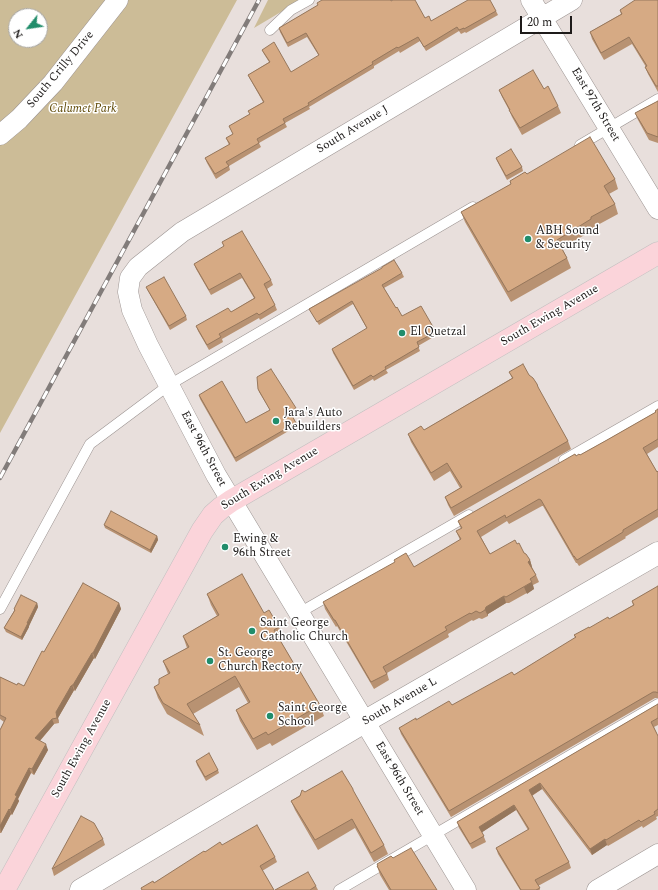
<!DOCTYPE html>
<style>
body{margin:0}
#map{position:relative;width:658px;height:890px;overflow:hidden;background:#e8dfdc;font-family:Spectral,serif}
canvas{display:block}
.north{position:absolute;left:8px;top:8px;width:40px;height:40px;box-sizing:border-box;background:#fff;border:1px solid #a5a4a3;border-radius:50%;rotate:240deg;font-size:11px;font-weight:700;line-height:16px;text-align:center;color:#1e1b1a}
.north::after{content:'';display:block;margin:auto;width:14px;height:18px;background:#218d6b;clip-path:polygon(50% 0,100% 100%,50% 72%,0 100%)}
.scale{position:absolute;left:520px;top:16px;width:52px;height:18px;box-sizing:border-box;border:2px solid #1e1b1a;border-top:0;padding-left:5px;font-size:12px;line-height:14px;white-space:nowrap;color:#1e1b1a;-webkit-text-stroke:3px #fff;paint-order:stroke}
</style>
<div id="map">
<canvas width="658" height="890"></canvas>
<div class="north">N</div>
<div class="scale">20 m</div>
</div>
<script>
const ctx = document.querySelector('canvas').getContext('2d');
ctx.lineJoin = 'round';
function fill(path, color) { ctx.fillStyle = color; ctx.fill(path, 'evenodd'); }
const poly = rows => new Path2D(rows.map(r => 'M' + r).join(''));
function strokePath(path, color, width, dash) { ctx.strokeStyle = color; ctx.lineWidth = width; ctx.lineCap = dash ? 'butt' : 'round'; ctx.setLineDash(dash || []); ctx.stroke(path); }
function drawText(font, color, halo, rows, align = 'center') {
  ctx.font = font + ' Spectral,serif'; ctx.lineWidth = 3; ctx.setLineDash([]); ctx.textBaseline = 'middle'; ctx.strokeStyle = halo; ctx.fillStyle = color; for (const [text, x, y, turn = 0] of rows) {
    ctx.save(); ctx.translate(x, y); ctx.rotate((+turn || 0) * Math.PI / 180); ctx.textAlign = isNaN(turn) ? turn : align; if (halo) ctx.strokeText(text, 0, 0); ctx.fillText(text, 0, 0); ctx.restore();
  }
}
const green = poly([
 [0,0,237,0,0,433],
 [16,16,40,16,40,40,16,40],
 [268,0,301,0,254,28]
]);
const lane = poly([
 [270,30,291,10,309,0],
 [580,145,658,99],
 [564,460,658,406],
 [0,609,90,444,169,385,473,207],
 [299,613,469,515],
 [339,890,658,704]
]);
const street = poly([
 [531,0,658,209],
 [0,135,19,119,53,83,118,0],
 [466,890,216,475,148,345,132,310,128,292,130,278,138,267,182,232,572,0],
 [597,890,658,854]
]);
const secondary = poly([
 [81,890,364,722,658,553]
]);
const primary = poly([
 [4,890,202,531,213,515,221,508,231,501,658,253]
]);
const rail = poly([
 [0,478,259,0]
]);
const wall = poly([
 [658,0,658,92,648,74,645,67,646,67,632,44,604,60,592,39,590,32,621,14,620,10],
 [391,1,431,21,496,11,498,15,466,33,465,32,461,34,459,31,426,51,420,41,400,53,399,51,374,66,374,68,309,107,310,109,285,123,287,127,259,143,261,147,229,166,230,170,216,179,207,163,205,158,229,145,226,138,233,134,229,126,250,114,248,111,263,102,250,79,248,75,269,62,264,54,262,50,291,72,319,56,307,37,288,47,280,32,279,28,318,5,317,3],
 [544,89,558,106,561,113,522,135,512,117,509,110,502,97,499,90],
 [658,101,658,143,649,140,638,120,635,113],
 [496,158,522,167,523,171,507,180,497,161],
 [527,174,615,179,618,189,609,194,615,204,618,214,594,227,595,229,562,248,567,258,571,268,511,302,465,222,461,212,511,184,510,181],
 [222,242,271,280,273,285,267,289,275,305,277,310,260,320,259,318,222,339,223,342,209,350,198,331,196,326,231,312,254,298,242,278,211,295,196,269,194,264,224,247],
 [402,273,404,277,384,288,396,308,402,316,436,332,437,335,418,346,420,351,386,370,388,373,374,381,373,379,354,390,333,353,332,349,367,329,353,304,319,325,311,312,309,309],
 [146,287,186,316,187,320,170,330,148,291],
 [509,372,529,375,537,384,539,390,568,441,571,449,454,516,448,505,445,497,460,488,450,471,434,481,411,442,408,434,424,430,512,378],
 [258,389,296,408,298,412,292,415,297,426,236,462,200,399,199,395,246,423,270,410,259,392],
 [658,409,658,447,647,454,657,472,658,471,658,517,625,537,626,538,579,566,577,563,576,563,543,506,542,506,509,524,507,521,481,537,490,554,517,544,530,560,532,567,536,575,539,582,533,585,534,589,509,603,506,603,488,614,488,616,482,619,479,618,473,621,472,620,448,634,449,637,387,673,389,680,374,689,337,626,336,627,325,609,323,602,414,567,460,540,456,531,461,529,458,521,576,456,580,455,607,440,656,412],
 [104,525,157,536,158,540,151,553,105,528],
 [658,586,658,698,655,698,451,817,401,734,399,728,416,720,452,705,514,675,575,638,574,635,609,619,633,605,632,601],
 [207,594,264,613,279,627,283,638,280,640,297,669,320,705,324,716,272,746,270,743,257,750,240,721,236,710,248,703,239,687,193,714,200,725,204,736,167,714,158,698,154,687,159,684,168,674,163,661,187,648,183,636,217,616,211,605],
 [37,603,38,607,29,626,29,627,22,640,6,632,4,628,14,611,14,609],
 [119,603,121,609,95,659,94,658,75,691,74,690,73,692,58,718,59,723,54,724,40,741,48,750,34,775,31,773,18,799,19,801,12,815,11,814,1,833,0,833,0,730,4,722,0,719,0,677,17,685,24,686,44,652],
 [658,704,658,725,654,727,658,736,658,816,656,817,657,819,643,828,642,826,608,846,607,845,592,855,542,789,532,796,569,862,571,868,538,886,540,890,520,890,498,854,496,848,528,830,516,810,482,832,486,842,472,849,459,828,457,822],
 [196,761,218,770,219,773,206,781,197,765],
 [305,792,354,793,384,845,388,854,374,862,355,828,318,850,295,810,291,801],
 [103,839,105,845,54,876,52,869],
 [222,845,275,857,277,862,262,871,274,890,142,890,141,888,154,883,205,852],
 [393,858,437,890,389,890,380,875,377,866],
 [316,886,318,890,275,890]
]);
const shadedWall = poly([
 [157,536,158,540,151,553,150,550],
 [530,560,532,567,531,568,528,562],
 [532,582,534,589,527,594,524,587],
 [504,596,506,603,488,614,488,616,485,610,486,607],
 [37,603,38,607,29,626,29,627,22,640,21,637],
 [119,603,121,609,95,659,93,653],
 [92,653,94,658,75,691,73,685],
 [72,685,74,690,73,692,71,687],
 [71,686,73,692,58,718,59,723,57,718,56,712],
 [52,719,54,724,37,744,35,738],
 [46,744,48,750,34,775,32,769],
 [29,768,31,773,18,799,19,801,12,815,10,810,15,795],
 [540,783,542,789,531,796,529,790],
 [514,805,516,810,481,833,479,827],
 [9,809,11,814,1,833,0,826],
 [605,839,607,845,592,855,590,849]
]);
const building = poly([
 [322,0,391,0,391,1,393,0,415,0,425,18,429,16,431,21,468,0,490,0,496,11,464,29,464,28,459,30,457,27,424,47,418,37,398,48,397,47,372,62,373,64,308,103,309,105,283,119,285,123,257,139,259,143,226,162,229,166,215,174,205,158,230,144,226,138,233,134,229,126,250,114,248,111,264,102,248,75,270,62,262,50,274,42,291,72,319,55,306,33,287,43,279,28,318,5,317,3,322,0],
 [635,0,658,0,658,86,656,86,645,67,647,66,629,37,601,53,590,32,622,14,620,10,635,0],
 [533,70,544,89,548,86,558,106,520,128,509,110,510,110,499,90,533,70],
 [658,101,658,137,647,133,635,113,658,101],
 [590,137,615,179,604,186,615,204,591,217,591,219,557,240,567,258,508,292,461,212,511,184,510,181,525,172,527,174,590,137],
 [511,149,522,167,506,176,496,158,511,149],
 [242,231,271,280,264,284,275,305,259,315,257,313,219,334,221,337,207,345,196,326,228,308,231,312,255,298,240,273,209,290,194,264,224,246,222,242,242,231],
 [394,260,402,273,382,285,396,308,397,307,402,316,421,306,436,332,417,342,419,347,385,367,386,369,373,377,371,375,353,386,332,349,367,328,352,301,317,322,309,309,382,268,382,267,394,260],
 [164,277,186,316,169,326,146,287,164,277],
 [523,364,529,375,533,378,537,384,538,387,568,441,451,508,445,497,462,487,447,463,431,473,408,434,421,426,424,430,513,378,509,372,523,364],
 [271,369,296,408,290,412,296,423,235,458,199,395,222,381,246,423,270,410,258,389,257,377,271,369],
 [658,409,658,439,643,448,657,472,658,471,658,509,623,530,623,532,577,560,574,556,574,557,541,500,539,499,506,518,505,515,477,531,490,554,515,540,517,544,519,543,524,553,526,554,530,560,528,562,536,575,530,579,532,582,506,597,504,596,486,607,485,610,480,613,476,611,471,614,470,613,445,627,447,630,383,667,387,674,371,682,335,620,334,620,323,602,395,562,394,560,406,553,414,567,461,539,456,531,462,528,458,521,575,454,576,456,579,454,580,455,607,440,656,412,655,411,658,409],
 [111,511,157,536,150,550,104,525,111,511],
 [242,574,264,613,269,610,279,627,274,630,297,669,298,668,320,705,268,735,266,732,253,739,236,710,250,702,235,676,187,704,200,725,163,703,154,687,159,684,159,679,170,673,163,661,189,647,183,636,219,615,207,594,242,574],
 [83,583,119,603,93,653,92,653,73,685,72,685,71,687,71,686,56,712,57,718,52,719,35,738,46,744,32,769,29,768,15,795,17,796,10,810,9,809,0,826,0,730,6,718,0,715,0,677,17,685,18,683,24,686,42,651,44,652,83,583],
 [658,586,658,693,656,692,653,692,449,811,399,728,416,718,416,720,449,701,452,705,512,672,514,675,576,637,574,635,589,627,589,628,608,617,609,619,634,605,632,601,658,586],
 [21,595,37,603,27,623,28,623,21,637,4,628,15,610,14,609,21,595],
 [658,704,658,718,651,722,658,736,658,809,654,812,655,814,641,822,639,820,606,840,605,839,590,849,540,783,529,790,569,862,535,880,540,888,536,890,521,890,496,848,529,829,514,805,479,827,484,836,470,844,457,822,658,704],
 [209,753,218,770,205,777,196,761,209,753],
 [342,771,353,789,353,790,384,845,371,853,352,819,315,840,291,801,300,796,302,790,305,792,342,771],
 [81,816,94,823,103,839,52,869,81,816],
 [257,825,275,857,260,866,274,890,142,890,141,888,153,881,154,883,204,851,205,852,220,842,222,845,257,825],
 [411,848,437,890,391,890,377,866,378,866,377,864,391,856,393,858,411,848],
 [308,872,316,886,310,890,275,890,308,872]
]);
const markers = [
 [528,239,4,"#218d6b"],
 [402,333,4,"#218d6b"],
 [276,421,4,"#218d6b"],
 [225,547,4,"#218d6b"],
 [252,631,4,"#218d6b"],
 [210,661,4,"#218d6b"],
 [270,716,4,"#218d6b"]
];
const streetNames = [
 ["South Crilly Drive",61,70,-50],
 ["East 97th Street",595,105,59],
 ["South Avenue J",353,130,-31],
 ["South Ewing Avenue",550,316,-30],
 ["East 96th Street",203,449,62],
 ["South Ewing Avenue",270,479,-31],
 ["South Avenue L",400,702,-30],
 ["South Ewing Avenue",82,749,-61],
 ["East 96th Street",399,779,59]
];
const parkNames = [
 ["Calumet Park",83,110]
];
const poiNames = [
 ["ABH Sound",536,232],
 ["& Security",536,246],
 ["El Quetzal",410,333],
 ["Jara's Auto",284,414],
 ["Rebuilders",284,428],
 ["Ewing &",233,540],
 ["96th Street",233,554],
 ["Saint George",260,624],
 ["Catholic Church",260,638],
 ["St. George",218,654],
 ["Church Rectory",218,668],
 ["Saint George",278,709],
 ["School",278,723]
];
fill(green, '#ccbc97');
strokePath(lane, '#9c9492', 11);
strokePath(street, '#9c9492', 21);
strokePath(secondary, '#9c9492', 23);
strokePath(primary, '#c0bfbf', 23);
strokePath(lane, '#fff', 10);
strokePath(street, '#fff', 20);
strokePath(secondary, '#fff', 22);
strokePath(primary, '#fbd4da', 22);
strokePath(rail, '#827c7a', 4.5);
strokePath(rail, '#fff', 3, [9]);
fill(wall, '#b89272');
fill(shadedWall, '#96775c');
fill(building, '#d6aa84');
strokePath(building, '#96775c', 1);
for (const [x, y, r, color] of markers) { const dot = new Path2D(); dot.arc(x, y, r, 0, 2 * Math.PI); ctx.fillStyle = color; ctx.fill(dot); strokePath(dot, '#fff', 1.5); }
drawText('12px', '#1e1b1a', '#fff', streetNames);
drawText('italic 12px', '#5f4906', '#fff', parkNames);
drawText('12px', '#1e1b1a', '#fff', poiNames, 'left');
</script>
